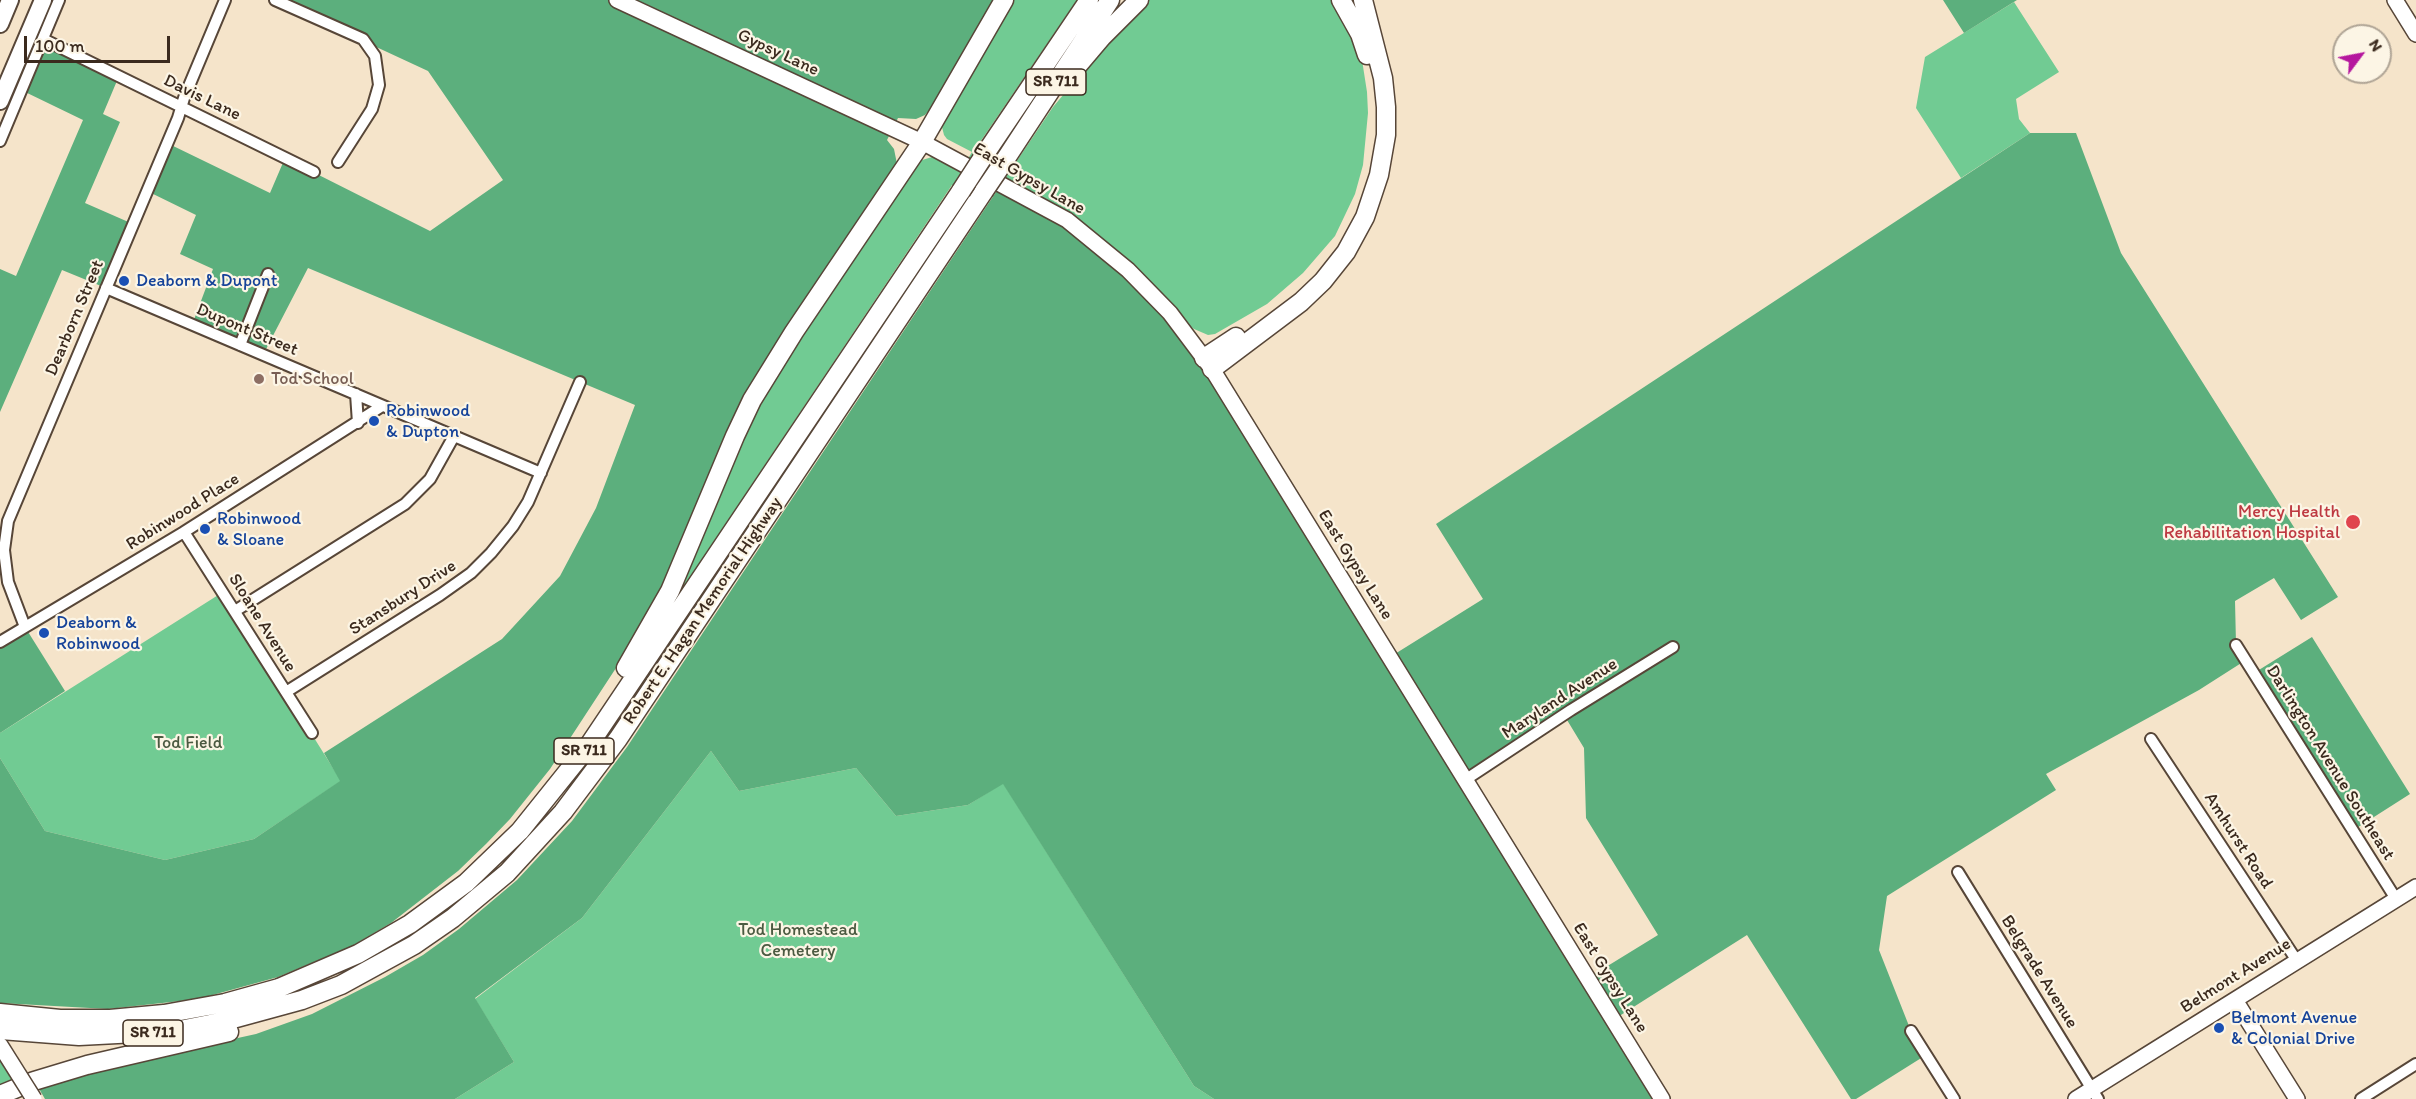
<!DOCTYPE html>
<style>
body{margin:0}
#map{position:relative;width:2416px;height:1099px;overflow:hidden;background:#f5e4ca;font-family:Itim,sans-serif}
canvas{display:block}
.north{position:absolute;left:2332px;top:24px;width:60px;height:60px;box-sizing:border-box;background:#fcf5e5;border:2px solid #afa495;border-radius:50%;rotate:58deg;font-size:16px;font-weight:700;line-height:24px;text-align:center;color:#3b2a1e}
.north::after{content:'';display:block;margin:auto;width:21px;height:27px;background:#b5179e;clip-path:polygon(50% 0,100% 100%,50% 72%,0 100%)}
.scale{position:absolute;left:24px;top:36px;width:146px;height:27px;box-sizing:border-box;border:3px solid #3b2a1e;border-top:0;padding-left:8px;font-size:18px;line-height:21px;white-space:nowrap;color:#3b2a1e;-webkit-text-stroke:4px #fcf5e5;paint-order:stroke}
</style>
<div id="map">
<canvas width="2416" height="1099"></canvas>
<div class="north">N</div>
<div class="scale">100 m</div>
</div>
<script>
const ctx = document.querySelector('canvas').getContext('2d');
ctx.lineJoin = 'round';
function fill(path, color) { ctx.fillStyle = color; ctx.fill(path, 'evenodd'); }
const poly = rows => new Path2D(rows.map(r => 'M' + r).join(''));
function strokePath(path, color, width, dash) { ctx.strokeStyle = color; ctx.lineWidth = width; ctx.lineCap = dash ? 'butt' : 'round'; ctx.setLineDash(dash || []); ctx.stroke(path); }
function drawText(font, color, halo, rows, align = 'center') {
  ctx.font = font + ' Itim,sans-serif'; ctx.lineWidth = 4.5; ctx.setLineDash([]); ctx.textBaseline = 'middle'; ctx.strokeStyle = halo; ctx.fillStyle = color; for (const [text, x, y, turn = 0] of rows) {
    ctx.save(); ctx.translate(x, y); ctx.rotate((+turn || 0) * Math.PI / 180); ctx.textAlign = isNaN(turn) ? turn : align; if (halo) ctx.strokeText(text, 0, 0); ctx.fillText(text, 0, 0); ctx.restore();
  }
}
const green = poly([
 [1013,0,1077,0,976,148,985,154,961,191,952,185,672,604,756,404,919,161,932,157,960,172,972,152,947,139,944,135,941,123,1000,19,1003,23,1001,19],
 [1148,0,1333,0,1344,15,1362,60,1367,92,1368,113,1363,165,1355,194,1335,236,1303,273,1267,304,1215,334,1208,335,1194,329,1002,183,1053,107,1118,30],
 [2014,2,2059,72,2016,99,2019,119,2030,133,1961,178,1916,108,1925,57],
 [223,592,341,781,254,839,165,860,45,831,0,758,0,733],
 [711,751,739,791,856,768,896,816,968,805,1003,783,1194,1086,1214,1099,455,1099,514,1062,475,999,582,918],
 [0,1061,14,1083,0,1089]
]);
const forest = poly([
 [275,0,993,0,931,108,925,115,916,119,898,118,887,140,894,149,897,164,790,328,648,619,550,769,510,819,486,844,458,871,391,923,352,946,278,977,198,999,108,1009,0,1003,0,758,45,831,165,860,254,839,340,781,324,753,502,639,560,576,596,508,635,405,308,268,263,355,192,325,213,269,180,254,196,215,147,191,167,143,270,193,285,158,430,231,503,180,428,71],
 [1943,0,2017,0,1964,33],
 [43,39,119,76,103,114,120,122,85,203,133,224,106,288,62,270,0,412,0,269,16,276,83,120,21,90],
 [2030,133,2076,133,2121,253,2338,597,2301,620,2274,578,2235,601,2236,644,2246,660,2199,690,2046,774,2056,790,1887,896,1879,950,1911,1031,1926,1055,1856,1099,1851,1099,1747,935,1613,1020,1662,1099,1214,1099,1194,1086,1003,784,968,805,896,816,856,768,739,791,711,751,582,918,475,998,514,1062,455,1099,45,1099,38,1087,115,1065,256,1034,312,1014,385,977,423,955,459,929,517,880,572,821,627,747,1002,183,1067,220,1170,313,1390,657,1483,599,1436,524],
 [1564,715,1584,748,1586,818,1658,935,1588,978,1465,780],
 [25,627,65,691,0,733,0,642],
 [2312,637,2410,794,2352,831,2254,673]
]);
const street = poly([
 [275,0,363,39,375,56,379,85,372,109,338,162],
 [43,39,314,172],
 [0,141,59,0],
 [106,288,541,473],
 [240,345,268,274],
 [356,394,358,423],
 [184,532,312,733],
 [235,611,405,504,430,479,454,436],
 [25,627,8,582,4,550,8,521,178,118,184,98,225,0],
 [0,642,184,532,382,406],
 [2236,645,2396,899],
 [286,692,440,595,471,573,491,553,513,526,528,502,580,382],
 [2151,739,2297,961],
 [1465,780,1571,710,1673,647],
 [1958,872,2098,1099],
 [1911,1031,1954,1099],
 [2361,1099,2416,1064]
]);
const secondary = poly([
 [617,0,922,142,1067,220,1128,270,1170,313,1212,369,1662,1099],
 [2395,0,2416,34],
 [2235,1000,2297,1099],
 [2076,1099,2416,887]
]);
const primary = poly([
 [0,24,10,0],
 [0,101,43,0]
]);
const highway = poly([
 [1341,0,1360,34,1367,55],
 [1074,70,1102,37,1139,0],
 [985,154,1089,0],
 [1003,163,1110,0],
 [1204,358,1236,337],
 [1212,369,1301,302,1323,281,1346,252,1365,217,1379,175,1386,135,1386,107,1383,78,1363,0],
 [626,668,670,591,735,436,752,400,794,332,922,142,1004,0],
 [0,1013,60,1019,110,1019,164,1014,225,1003,279,988,358,954,410,924,466,883,520,831,589,745,961,191],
 [0,1030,79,1036,175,1031,225,1021,302,1000,341,985,414,945,453,918,507,873,563,812,618,739,984,191],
 [0,1095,34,1081,87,1065,229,1032]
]);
const secondaryBridge = poly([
 [0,1045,34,1099]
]);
const highwayBridge = poly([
 [961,191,985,154],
 [984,191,1003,163]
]);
const markers = [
 [124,281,6,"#1a4fb4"],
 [259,379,6,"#8d6e63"],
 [374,421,6,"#1a4fb4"],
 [2353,522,8,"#e0444e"],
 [205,529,6,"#1a4fb4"],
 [44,633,6,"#1a4fb4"],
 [2219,1028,6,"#1a4fb4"]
];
const shields = [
 [1056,82,60],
 [584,751,60],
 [153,1033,60]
];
const shieldNames = [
 ["SR 711",1056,82],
 ["SR 711",584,751],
 ["SR 711",153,1033]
];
const streetNames = [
 ["Gypsy Lane",778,53,25],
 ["Davis Lane",202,98,26],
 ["East Gypsy Lane",1029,179,30],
 ["Dearborn Street",75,318,-67],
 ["Dupont Street",247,330,23],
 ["Robinwood Place",183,512,-32],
 ["East Gypsy Lane",1355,565,58],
 ["Stansbury Drive",403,598,-33],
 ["Robert E. Hagan Memorial Highway",703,611,-56],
 ["Sloane Avenue",262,623,58],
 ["Maryland Avenue",1560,699,-33],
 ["Darlington Avenue Southeast",2330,763,58],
 ["Amhurst Road",2238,841,57],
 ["Belgrade Avenue",2039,972,58],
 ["Belmont Avenue",2236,976,-32],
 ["East Gypsy Lane",1610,978,58]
];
const transitNames = [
 ["Deaborn & Dupont",136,281],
 ["Robinwood",386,411],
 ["& Dupton",386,432],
 ["Robinwood",217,519],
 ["& Sloane",217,540],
 ["Deaborn &",56,623],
 ["Robinwood",56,644],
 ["Belmont Avenue",2231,1018],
 ["& Colonial Drive",2231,1039]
];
const educationNames = [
 ["Tod School",271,379]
];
const healthNames = [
 ["Mercy Health",2340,512],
 ["Rehabilitation Hospital",2340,533]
];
const parkNames = [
 ["Tod Field",188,743],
 ["Tod Homestead",798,930],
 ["Cemetery",798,951]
];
fill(green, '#71cb93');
fill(forest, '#5caf7d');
strokePath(street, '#574638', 14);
strokePath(secondary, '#574638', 18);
strokePath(primary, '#574638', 20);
strokePath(highway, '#574638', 21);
strokePath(street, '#fff', 10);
strokePath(secondary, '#fff', 15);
strokePath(primary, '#fff', 16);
strokePath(highway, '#fff', 18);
strokePath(secondaryBridge, '#574638', 18, []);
strokePath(highwayBridge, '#574638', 21, []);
strokePath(secondaryBridge, '#fff', 15);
strokePath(highwayBridge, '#fff', 18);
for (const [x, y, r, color] of markers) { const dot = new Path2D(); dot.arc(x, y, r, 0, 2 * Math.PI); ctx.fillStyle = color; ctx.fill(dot); strokePath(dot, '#fcf5e5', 2); }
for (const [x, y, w] of shields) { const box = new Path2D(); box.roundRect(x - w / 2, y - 13, w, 26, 4.5); ctx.fillStyle = '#fcf5e5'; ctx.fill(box); strokePath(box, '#3b2a1e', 1.5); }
drawText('bold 16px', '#3b2a1e', null, shieldNames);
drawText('18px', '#3b2a1e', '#fcf5e5', streetNames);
drawText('18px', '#164399', '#fcf5e5', transitNames, 'left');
drawText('18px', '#785e54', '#fcf5e5', educationNames, 'left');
drawText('18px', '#be3a42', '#fcf5e5', healthNames, 'right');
drawText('18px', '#4b5a41', '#fcf5e5', parkNames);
</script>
